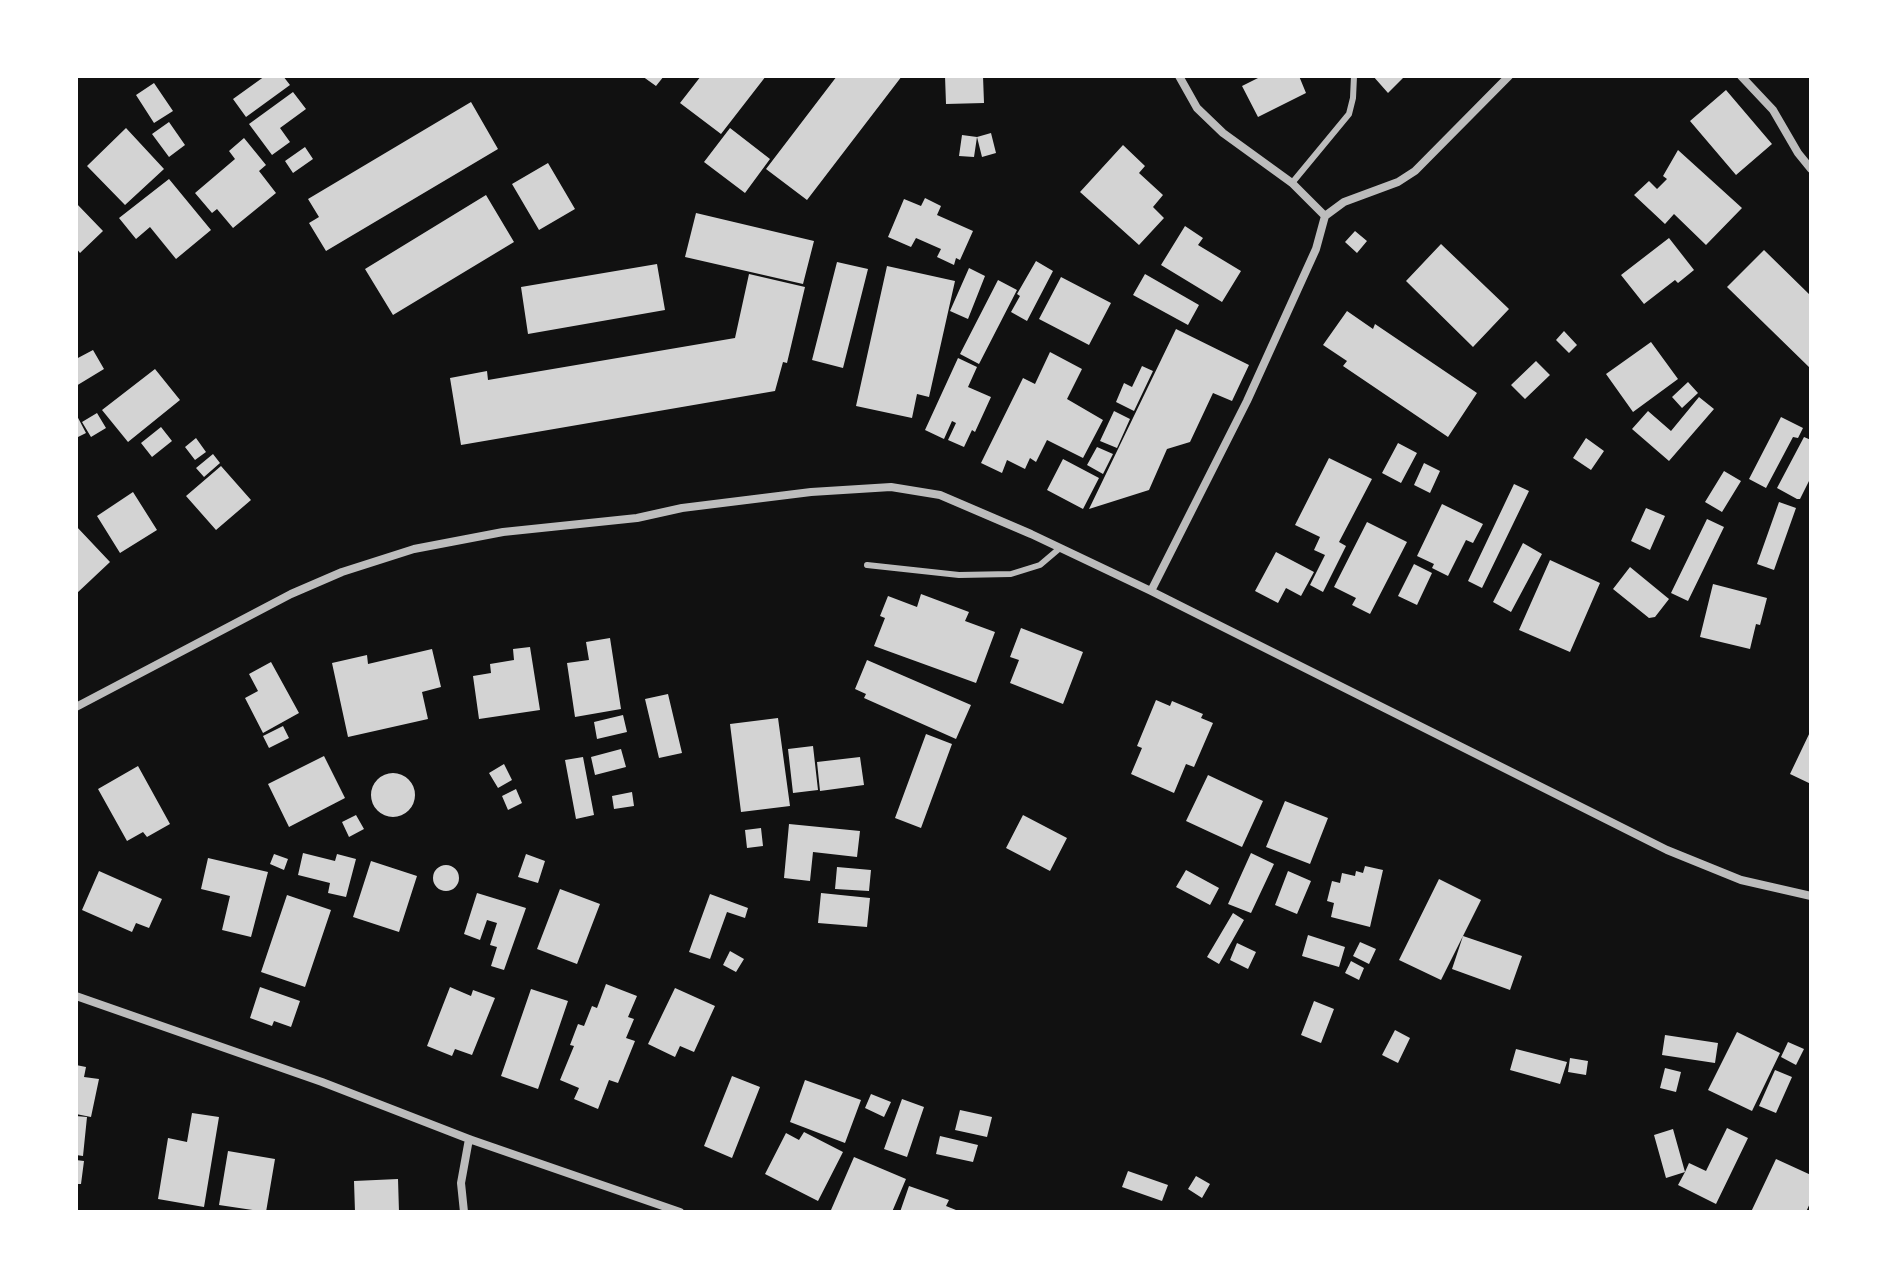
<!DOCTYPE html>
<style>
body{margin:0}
#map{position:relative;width:1887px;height:1288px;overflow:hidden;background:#111;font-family:"Golos Text",sans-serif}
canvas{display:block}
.frame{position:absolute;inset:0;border:78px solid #fff;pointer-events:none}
</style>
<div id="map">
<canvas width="1887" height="1288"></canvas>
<div class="frame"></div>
</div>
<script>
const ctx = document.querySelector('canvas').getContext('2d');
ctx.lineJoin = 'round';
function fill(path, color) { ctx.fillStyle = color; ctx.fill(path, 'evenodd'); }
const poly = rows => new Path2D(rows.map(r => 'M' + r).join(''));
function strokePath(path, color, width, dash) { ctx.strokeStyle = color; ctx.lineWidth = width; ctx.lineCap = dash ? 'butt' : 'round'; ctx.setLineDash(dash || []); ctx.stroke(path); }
const building = poly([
 [265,76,283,76,290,85,246,117,233,99],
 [642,76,664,76,656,86],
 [701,76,766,76,721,134,680,103],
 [837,76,902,76,807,200,766,169],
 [945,76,983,76,984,103,946,104],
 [1262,76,1299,76,1306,93,1258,117,1242,86],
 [1373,76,1405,76,1388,93],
 [154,83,173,111,154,123,136,95],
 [1726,90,1772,144,1736,175,1690,121],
 [293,92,306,109,280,128,290,142,272,155,249,124],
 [471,102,498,149,326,251,309,223,319,217,308,199],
 [169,122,185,145,169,157,152,134],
 [126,128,164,169,125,205,87,166],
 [730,128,770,159,745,193,704,162],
 [991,133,996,153,982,157,977,137],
 [962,135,977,137,974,157,959,156],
 [244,138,266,165,259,171,276,193,233,228,217,209,212,213,195,193,235,159,229,151],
 [1123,145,1145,166,1139,173,1163,195,1153,207,1164,218,1139,245,1080,192],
 [305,147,313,159,293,173,285,161],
 [1678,150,1742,208,1706,245,1674,214,1665,224,1634,195,1649,181,1657,189,1667,179,1663,176],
 [548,163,575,209,539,230,512,184],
 [169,179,211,230,176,259,150,227,136,239,119,218],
 [486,195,514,242,393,315,365,269],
 [925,198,941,206,937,215,973,231,960,260,956,258,954,265,937,257,941,249,916,238,911,247,888,237,904,199,921,206],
 [76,203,103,231,80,253,76,248],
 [696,213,814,241,803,284,685,257],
 [1185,226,1203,238,1198,245,1241,271,1222,302,1161,265],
 [1355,231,1367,241,1357,253,1345,242],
 [1669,238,1694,270,1678,283,1675,280,1644,304,1621,275],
 [1441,244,1509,309,1473,347,1406,281],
 [1764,250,1811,296,1811,369,1727,287],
 [1036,261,1053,271,1027,321,1011,312,1020,296,1017,294],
 [837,262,868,269,843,368,812,360],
 [657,264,665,310,528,334,521,287],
 [887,266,955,281,929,397,917,394,912,418,856,406],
 [969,268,985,276,968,319,950,311],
 [749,274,805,287,787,363,783,362,775,391,461,445,450,378,487,371,488,380,735,338],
 [1145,274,1199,305,1188,325,1133,295],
 [1061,277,1111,303,1089,345,1039,319],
 [998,280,1017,290,979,364,960,354],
 [1347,311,1373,329,1375,324,1477,393,1448,437,1343,366,1347,361,1323,345],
 [1176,329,1249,365,1232,401,1213,393,1190,442,1167,449,1149,490,1089,509],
 [1564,331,1577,345,1569,353,1556,340],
 [1651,342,1678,379,1633,412,1606,374],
 [93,350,104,369,76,386,76,359],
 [1050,352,1082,369,1067,399,1103,420,1083,458,1047,440,1036,462,1030,458,1025,469,1007,460,1002,473,981,463,1023,378,1035,384],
 [958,358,977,367,968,387,991,397,975,432,972,430,964,447,948,440,956,423,952,421,944,439,925,430],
 [1536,361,1550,375,1525,399,1511,385],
 [1142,366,1153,371,1134,411,1116,402,1124,383,1132,387],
 [155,369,180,400,128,442,102,410],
 [1688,382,1698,393,1682,408,1672,397],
 [1699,397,1714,409,1669,461,1632,429,1648,411,1671,431],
 [1114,411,1130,419,1117,448,1100,441],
 [97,413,106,428,91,437,82,422],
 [76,414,86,433,76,438],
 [1781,417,1803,428,1798,438,1793,437,1766,488,1749,479],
 [161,427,172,441,152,457,141,443],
 [1804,437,1811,440,1811,477,1800,499,1797,499,1777,488],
 [196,438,206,452,195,460,185,447],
 [1586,438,1604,451,1591,470,1573,458],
 [1398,443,1417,453,1401,483,1382,473],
 [1097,447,1113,454,1103,474,1087,465],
 [213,454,220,463,204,477,196,468],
 [1329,458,1372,479,1339,542,1346,546,1323,592,1310,585,1325,555,1314,550,1320,537,1295,525],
 [1063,459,1099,478,1083,509,1047,490],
 [1424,463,1440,471,1430,493,1414,485],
 [221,466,251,500,216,530,186,496],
 [1724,471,1741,481,1722,512,1705,502],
 [1514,484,1529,491,1482,588,1468,581],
 [133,492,157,530,120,553,97,516],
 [1779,502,1796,508,1774,570,1757,564],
 [1442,504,1483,524,1473,543,1466,540,1448,576,1432,568,1434,564,1417,556],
 [1646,508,1665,516,1650,550,1631,541],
 [1707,519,1724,527,1688,601,1671,593],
 [1367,522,1407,542,1370,614,1352,605,1356,598,1334,587],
 [76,526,110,562,76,594],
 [1523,543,1542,554,1511,612,1493,602],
 [1276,552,1314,572,1301,596,1286,588,1278,603,1255,591],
 [1550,560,1600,583,1570,652,1519,630],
 [1414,564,1432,573,1417,605,1398,596],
 [1630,567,1669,599,1655,617,1649,618,1613,589],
 [1713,584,1767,598,1760,625,1756,624,1750,649,1700,637],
 [921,594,969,612,965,621,995,632,976,683,874,646,885,618,880,616,888,596,917,607],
 [1021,628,1083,652,1063,704,1010,683,1019,660,1010,657],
 [610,638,621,709,575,717,567,663,589,660,586,642],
 [530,647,540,710,479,719,473,676,491,673,490,664,514,660,513,649],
 [432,649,441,687,422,692,428,719,348,737,332,663,367,655,368,664],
 [867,660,971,705,956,739,864,698,866,694,855,689],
 [271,662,299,713,263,733,245,698,258,691,249,674],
 [668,694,682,753,659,758,645,699],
 [1156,700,1170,706,1172,701,1203,714,1201,718,1213,723,1194,767,1186,764,1174,793,1131,774,1142,748,1137,746],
 [623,715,627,732,597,739,594,722],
 [778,718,790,806,741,812,730,724],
 [283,726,289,738,269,748,263,736],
 [1811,730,1811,784,1790,774],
 [926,734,952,744,921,828,895,818],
 [813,746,818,790,793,793,788,749],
 [621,749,626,767,595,775,591,757],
 [324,756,345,798,289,827,268,784],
 [583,757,594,815,576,819,565,760],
 [860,757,864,785,820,791,817,762],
 [504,764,512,780,498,788,489,773],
 [138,766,170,824,147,837,143,832,127,841,98,789],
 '371 795a22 22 0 1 1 44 0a22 22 0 1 1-44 0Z',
 [1208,775,1263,801,1242,847,1186,821],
 [516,789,522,803,508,810,502,796],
 [632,792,634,806,614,809,612,796],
 [1285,801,1328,818,1310,864,1266,847],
 [356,815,364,829,349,837,342,822],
 [1023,815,1067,838,1050,871,1006,848],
 [789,824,860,831,857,857,813,852,810,881,784,878],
 [761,828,763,846,747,848,745,830],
 [303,853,335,861,337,854,356,859,346,897,328,893,330,883,298,875],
 [1251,853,1274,864,1251,913,1228,904],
 [274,854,288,859,284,870,270,864],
 [526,854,545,861,538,883,518,877],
 [208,858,268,872,251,937,222,930,230,896,201,889],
 [371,861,417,876,399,932,353,917],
 '433 878a13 13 0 1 1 26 0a13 13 0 1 1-26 0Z',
 [1365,866,1383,870,1370,927,1331,917,1334,903,1327,901,1332,881,1340,883,1342,873,1355,876,1356,871,1363,873],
 [837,867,871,870,869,891,835,889],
 [1186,870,1219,888,1210,905,1176,887],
 [99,871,162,899,149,928,136,923,132,932,82,910],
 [1288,871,1311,881,1297,914,1275,905],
 [1439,879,1481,900,1441,980,1399,960],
 [560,889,600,904,577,964,537,949],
 [477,893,526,908,504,970,491,966,497,947,490,945,497,923,487,920,480,940,464,934],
 [821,893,870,898,867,927,818,923],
 [710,894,748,908,745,918,727,912,710,959,689,952],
 [287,895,331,910,305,987,261,972],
 [1233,913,1244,920,1219,964,1207,957],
 [1308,935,1345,947,1339,967,1302,956],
 [1463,936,1522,956,1510,990,1452,969],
 [1360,942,1376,949,1369,964,1353,956],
 [1237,943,1256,952,1248,969,1230,960],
 [730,951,744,959,736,972,723,965],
 [1351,961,1364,968,1359,980,1345,973],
 [606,984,637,996,628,1017,634,1019,626,1038,635,1041,618,1083,609,1080,598,1109,574,1099,579,1088,560,1080,574,1046,570,1045,578,1024,584,1026,592,1006,597,1008],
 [260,987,300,1001,291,1027,274,1021,272,1026,250,1018],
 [450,987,471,996,473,990,495,998,472,1055,455,1049,452,1056,427,1046],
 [675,988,715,1006,694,1052,680,1046,675,1057,648,1044],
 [531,989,568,1001,538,1089,501,1076],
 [1314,1001,1334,1009,1321,1043,1301,1035],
 [1395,1030,1410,1038,1398,1063,1382,1055],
 [1737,1032,1780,1053,1752,1111,1708,1090],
 [1665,1035,1718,1043,1715,1063,1662,1055],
 [1788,1042,1804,1049,1796,1065,1781,1057],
 [1516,1049,1567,1062,1560,1084,1510,1070],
 [1570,1058,1588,1061,1586,1075,1568,1072],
 [76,1065,86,1067,84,1077,99,1079,91,1117,76,1114],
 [1665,1068,1681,1072,1676,1092,1660,1088],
 [1775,1070,1792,1077,1776,1113,1759,1106],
 [732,1076,760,1087,732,1158,704,1146],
 [805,1080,861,1100,845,1143,790,1122],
 [871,1094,891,1102,884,1117,865,1108],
 [902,1099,924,1107,907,1157,884,1149],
 [960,1110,992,1117,987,1137,955,1130],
 [192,1113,219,1117,204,1207,158,1199,168,1138,187,1142],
 [76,1116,87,1117,83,1156,76,1155],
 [1727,1128,1748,1138,1716,1204,1678,1185,1685,1172,1666,1178,1654,1135,1673,1129,1685,1172,1689,1163,1706,1171],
 [804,1132,843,1152,818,1201,765,1174,786,1133,799,1140],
 [940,1136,978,1145,973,1162,936,1154],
 [228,1151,275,1159,266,1212,219,1205],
 [854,1157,906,1179,892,1212,836,1212,831,1210],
 [1776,1159,1811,1175,1811,1201,1806,1212,1751,1212],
 [76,1160,84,1161,81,1184,76,1184],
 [1128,1171,1168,1185,1162,1201,1122,1187],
 [1196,1176,1210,1184,1202,1198,1188,1189],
 [398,1179,399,1212,355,1212,354,1181],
 [909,1186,949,1200,946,1206,961,1212,900,1212]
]);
const service = poly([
 [1292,183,1349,114,1353,98,1354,76],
 [867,565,959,575,1011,574,1040,565,1060,548]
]);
const minor = poly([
 [1179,76,1197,108,1223,133,1292,183,1325,216],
 [1741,76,1773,110,1798,153,1811,169],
 [1151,591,1247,401,1316,249,1325,216,1344,202,1398,182,1415,171,1509,76],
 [76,707,291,594,342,572,414,549,503,532,637,518,682,508,811,492,891,487,940,495,1031,534,1151,591,1667,850,1741,880,1811,896],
 [76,996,322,1082,469,1139,680,1212],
 [464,1212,461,1183,469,1139]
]);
fill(building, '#d3d3d3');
strokePath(service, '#bcbcbc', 6);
strokePath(minor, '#bcbcbc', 8);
</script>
